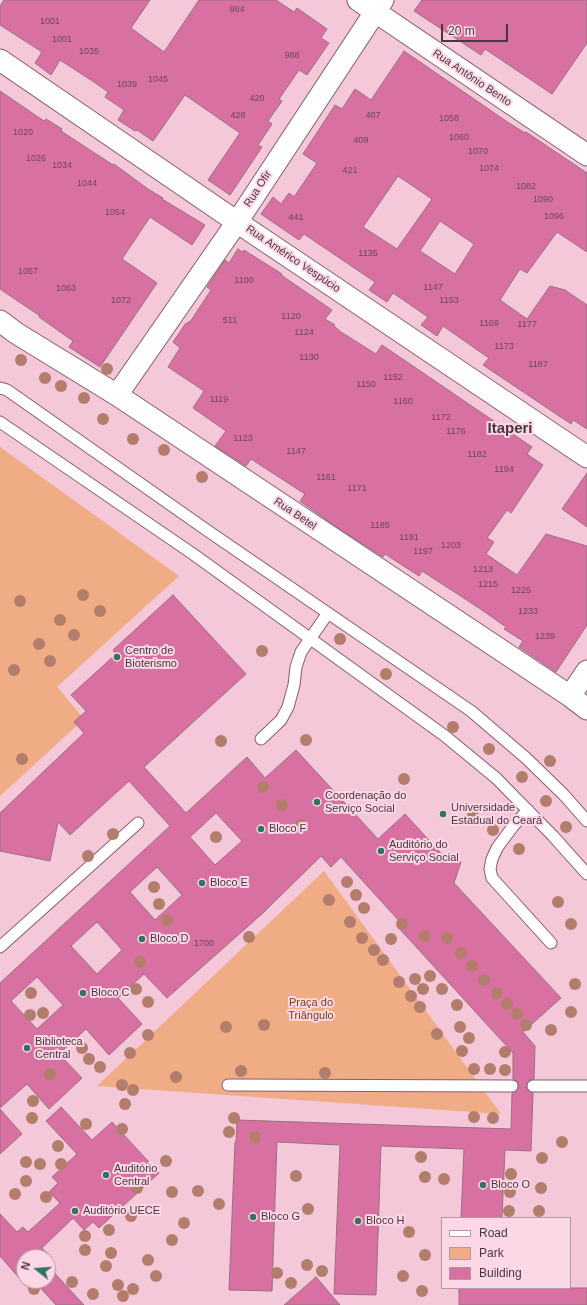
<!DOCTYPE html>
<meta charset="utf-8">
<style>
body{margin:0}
#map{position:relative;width:587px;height:1305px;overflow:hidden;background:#f4c7d9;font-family:Arial,sans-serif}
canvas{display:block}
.legend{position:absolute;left:441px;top:1217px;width:130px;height:72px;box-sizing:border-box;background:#fcd7e6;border:1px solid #b497a3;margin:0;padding:5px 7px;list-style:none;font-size:12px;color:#49373e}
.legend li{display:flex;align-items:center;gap:8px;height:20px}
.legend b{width:20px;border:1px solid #b497a3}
.north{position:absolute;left:16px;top:1249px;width:40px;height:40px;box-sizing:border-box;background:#fcd7e6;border:1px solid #b497a3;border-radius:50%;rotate:287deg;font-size:11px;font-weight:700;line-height:16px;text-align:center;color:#49373e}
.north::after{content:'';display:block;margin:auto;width:14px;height:18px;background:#337260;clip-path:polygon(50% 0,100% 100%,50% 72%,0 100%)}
.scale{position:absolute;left:441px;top:24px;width:67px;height:18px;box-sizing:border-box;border:2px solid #49373e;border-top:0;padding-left:5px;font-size:12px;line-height:14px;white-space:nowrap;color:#49373e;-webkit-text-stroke:3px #fcd7e6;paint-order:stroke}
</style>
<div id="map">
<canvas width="587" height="1305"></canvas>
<ul class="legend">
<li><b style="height:5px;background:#fff"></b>Road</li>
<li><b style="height:11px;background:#f0ac84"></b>Park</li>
<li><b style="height:11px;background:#d871a2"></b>Building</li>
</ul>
<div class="north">N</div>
<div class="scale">20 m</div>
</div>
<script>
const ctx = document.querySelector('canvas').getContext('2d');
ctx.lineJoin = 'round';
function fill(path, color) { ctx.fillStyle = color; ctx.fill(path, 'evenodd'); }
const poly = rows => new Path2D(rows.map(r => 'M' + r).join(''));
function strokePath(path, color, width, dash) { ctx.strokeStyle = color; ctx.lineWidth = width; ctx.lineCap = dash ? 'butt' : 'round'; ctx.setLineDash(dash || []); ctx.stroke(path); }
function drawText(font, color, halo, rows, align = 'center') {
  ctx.font = font + ' Arial,sans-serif'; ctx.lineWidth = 4; ctx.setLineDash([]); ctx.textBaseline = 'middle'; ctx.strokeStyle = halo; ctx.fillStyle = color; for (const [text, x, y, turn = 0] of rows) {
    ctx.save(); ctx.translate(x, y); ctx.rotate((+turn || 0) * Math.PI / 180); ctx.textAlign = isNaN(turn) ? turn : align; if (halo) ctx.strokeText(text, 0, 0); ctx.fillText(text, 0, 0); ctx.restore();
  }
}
const green = poly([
 [0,447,179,576,57,687,84,719,0,796],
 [324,871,501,1114,97,1086]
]);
const building = poly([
 [4,0,150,0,131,28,164,52,199,0,276,0,294,12,297,8,327,29,321,38,329,43,307,75,299,70,279,99,282,101,268,121,272,124,258,145,262,147,230,195,208,180,240,133,185,95,153,141,137,130,135,131,118,120,124,110,105,97,108,92,94,82,60,60,51,75,35,63,42,52,0,25,0,6,4,0],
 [422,0,587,0,587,43,552,94,485,49,481,55,414,11,422,0],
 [404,51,509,123,525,133,526,132,587,173,587,252,557,232,527,273,520,269,500,300,527,319,550,286,565,290,587,305,587,429,573,420,571,424,483,365,489,358,443,326,437,336,421,325,428,317,393,293,387,302,369,290,375,282,307,236,304,234,299,240,261,214,273,197,281,204,289,193,294,197,317,163,303,154,335,105,342,109,355,89,371,100,404,51],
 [398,176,432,199,397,249,363,227,398,176],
 [440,221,474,244,455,274,420,251,440,221],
 [0,91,44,121,46,119,62,129,61,131,113,165,114,164,148,189,163,198,162,199,205,225,192,245,150,217,122,259,157,283,100,367,69,347,73,341,39,317,40,316,0,289,0,91],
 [238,249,242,252,244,250,282,274,281,275,332,310,325,319,335,325,334,326,341,332,376,354,382,345,532,447,527,454,543,465,511,513,507,510,487,538,494,542,486,554,517,575,546,534,587,546,587,625,556,672,519,647,523,641,504,629,506,627,479,608,422,571,419,576,385,554,383,557,338,528,300,501,305,494,251,459,246,466,215,446,226,431,193,408,204,391,168,367,180,348,173,342,186,323,187,324,189,321,190,322,211,290,207,287,225,260,229,263,238,249],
 [587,473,587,527,562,509,587,473],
 [173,595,246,674,144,767,186,813,247,757,265,778,296,750,378,839,405,814,448,861,461,862,454,883,561,998,523,1032,535,1046,534,1079,529,1080,526,1086,527,1090,533,1093,531,1151,505,1150,502,1218,461,1218,464,1149,381,1146,376,1295,334,1294,340,1145,277,1142,272,1291,229,1290,235,1142,236,1142,237,1120,511,1129,512,1093,518,1090,519,1086,518,1082,513,1079,513,1053,397,926,401,923,341,857,331,867,321,856,263,913,167,998,144,974,118,998,142,1024,109,1055,86,1029,59,1054,82,1078,49,1109,27,1084,0,1108,0,983,170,826,129,781,70,835,58,822,50,861,0,851,0,813,84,733,74,722,86,711,71,695,116,654,113,650,173,595],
 [216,813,242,841,215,865,190,837,216,813],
 [157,867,182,895,155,920,130,892,157,867],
 [97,922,122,950,97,974,71,946,97,922],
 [37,977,63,1005,37,1029,11,1001,37,977],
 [61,1107,92,1140,112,1122,159,1173,99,1228,93,1222,84,1230,73,1218,42,1248,48,1254,44,1257,24,1257,24,1275,20,1279,0,1256,0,1214,17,1232,23,1227,28,1232,60,1203,49,1192,58,1183,52,1177,77,1154,46,1121,61,1107],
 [0,1109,22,1134,0,1154,0,1109],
 [48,1266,84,1305,56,1305,34,1281,48,1281,48,1266],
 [316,1277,340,1305,284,1305,316,1277],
 [459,1288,587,1288,587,1305,459,1305,459,1288]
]);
const service = poly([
 [0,388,7,390,208,531,471,711,526,758,564,795,587,821],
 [0,422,193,554,445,736,496,778,553,836,587,874],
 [261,739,281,720,288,707,294,685,296,667,301,652,328,613],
 [528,810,514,825,497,848,492,859,490,869,492,878,551,943],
 [0,947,138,823],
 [228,1085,512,1086],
 [533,1086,587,1086]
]);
const minor = poly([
 [358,0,587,155],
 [0,60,237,222,587,457],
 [0,321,16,333,117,395,570,696,587,709],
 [117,395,237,222,383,0],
 [570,696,587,671]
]);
const trees = [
 [21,360],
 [107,369],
 [45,378],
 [61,386],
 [84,398],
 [103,419],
 [133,439],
 [164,450],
 [202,477],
 [83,595],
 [20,601],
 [100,611],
 [60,620],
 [74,635],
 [340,639],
 [39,644],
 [262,651],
 [50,661],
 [14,670],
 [386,674],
 [453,727],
 [306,740],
 [221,741],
 [489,749],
 [22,759],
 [550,761],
 [522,777],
 [404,779],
 [263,787],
 [546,801],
 [282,805],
 [473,815],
 [301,825],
 [566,827],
 [493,830],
 [113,834],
 [216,837],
 [519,849],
 [88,856],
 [347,882],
 [154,887],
 [356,895],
 [329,900],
 [558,902],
 [159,904],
 [364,908],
 [167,920],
 [350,922],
 [402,924],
 [571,924],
 [425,936],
 [249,937],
 [362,938],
 [447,938],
 [391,939],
 [374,950],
 [461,953],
 [383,960],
 [140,962],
 [472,966],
 [430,976],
 [415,979],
 [484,980],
 [399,982],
 [575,984],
 [136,989],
 [423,989],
 [442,989],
 [31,993],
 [497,993],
 [411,996],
 [148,1002],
 [507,1004],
 [457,1005],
 [420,1007],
 [571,1012],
 [43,1013],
 [517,1014],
 [30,1015],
 [264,1025],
 [526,1025],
 [226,1027],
 [460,1027],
 [551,1030],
 [437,1034],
 [148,1035],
 [469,1038],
 [82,1048],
 [462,1051],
 [505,1052],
 [130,1053],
 [89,1059],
 [100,1067],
 [474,1069],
 [490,1069],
 [505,1070],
 [241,1071],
 [325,1073],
 [50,1074],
 [176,1077],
 [122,1085],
 [133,1090],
 [33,1101],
 [125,1104],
 [474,1117],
 [32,1118],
 [234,1118],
 [493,1118],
 [86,1124],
 [122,1129],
 [229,1132],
 [255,1137],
 [562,1142],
 [58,1146],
 [421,1157],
 [542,1158],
 [166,1161],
 [26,1162],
 [40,1164],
 [61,1164],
 [511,1174],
 [296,1176],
 [425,1177],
 [444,1179],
 [26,1181],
 [137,1188],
 [541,1188],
 [198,1191],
 [172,1192],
 [510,1192],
 [15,1194],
 [46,1197],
 [219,1204],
 [308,1209],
 [509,1211],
 [539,1211],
 [131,1216],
 [184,1223],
 [109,1230],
 [409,1232],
 [85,1236],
 [172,1240],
 [85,1250],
 [111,1253],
 [425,1255],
 [148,1260],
 [307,1265],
 [106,1266],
 [322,1271],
 [277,1273],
 [156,1276],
 [403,1276],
 [72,1282],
 [291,1283],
 [118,1285],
 [34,1289],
 [133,1289],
 [422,1291],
 [93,1294],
 [123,1296]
];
const markers = [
 [117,657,4,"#337260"],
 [317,802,4,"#337260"],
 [443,814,4,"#337260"],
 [261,829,4,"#337260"],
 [381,851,4,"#337260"],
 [202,883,4,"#337260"],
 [142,939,4,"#337260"],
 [83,993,4,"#337260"],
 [27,1048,4,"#337260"],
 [106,1175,4,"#337260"],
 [483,1185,4,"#337260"],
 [75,1211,4,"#337260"],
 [253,1217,4,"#337260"],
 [358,1221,4,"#337260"]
];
const numberNames = [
 ["984",237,10],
 ["1001",50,22],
 ["1001",62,40],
 ["1035",89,52],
 ["988",292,56],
 ["1045",158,80],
 ["1039",127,85],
 ["420",257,99],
 ["428",238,116],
 ["407",373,116],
 ["1058",449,119],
 ["1020",23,133],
 ["1060",459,138],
 ["409",361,141],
 ["1070",478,152],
 ["1026",36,159],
 ["1034",62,166],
 ["1074",489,169],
 ["421",350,171],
 ["1044",87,184],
 ["1082",526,187],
 ["1090",543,200],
 ["1054",115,213],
 ["1096",554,217],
 ["441",296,218],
 ["1135",368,254],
 ["1057",28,272],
 ["1100",244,281],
 ["1147",433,288],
 ["1063",66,289],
 ["1072",121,301],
 ["1153",449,301],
 ["1120",291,317],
 ["511",230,321],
 ["1169",489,324],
 ["1177",527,325],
 ["1124",304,333],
 ["1173",504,347],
 ["1130",309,358],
 ["1187",538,365],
 ["1152",393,378],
 ["1150",366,385],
 ["1119",219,400],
 ["1160",403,402],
 ["1172",441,418],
 ["1176",456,432],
 ["1123",243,439],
 ["1147",296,452],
 ["1182",477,455],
 ["1194",504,470],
 ["1161",326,478],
 ["1171",357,489],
 ["1185",380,526],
 ["1191",409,538],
 ["1203",451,546],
 ["1197",423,552],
 ["1213",483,570],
 ["1215",488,585],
 ["1225",521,591],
 ["1233",528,612],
 ["1239",545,637],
 ["1700",204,944]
];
const streetNames = [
 ["Rua Antônio Bento",472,78,34],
 ["Rua Ofir",258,189,-57],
 ["Rua Américo Vespúcio",293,259,34],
 ["Rua Betel",295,514,34]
];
const poiNames = [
 ["Centro de",125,651],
 ["Bioterismo",125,664],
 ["Coordenação do",325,796],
 ["Serviço Social",325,809],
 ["Universidade",451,808],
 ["Estadual do Ceará",451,821],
 ["Bloco F",269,829],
 ["Auditório do",389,845],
 ["Serviço Social",389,858],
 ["Bloco E",210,883],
 ["Bloco D",150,939],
 ["Bloco C",91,993],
 ["Biblioteca",35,1042],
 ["Central",35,1055],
 ["Auditório",114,1169],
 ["Central",114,1182],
 ["Bloco O",491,1185],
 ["Auditório UECE",83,1211],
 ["Bloco G",261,1217],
 ["Bloco H",366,1221]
];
const parkNames = [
 ["Praça do",311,1003],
 ["Triângulo",311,1016]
];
const districtNames = [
 ["Itaperi",510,429]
];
fill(green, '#f0ac84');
fill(building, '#d871a2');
strokePath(building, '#997081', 1);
strokePath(service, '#845d6e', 13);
strokePath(minor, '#845d6e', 23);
strokePath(service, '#fff', 11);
strokePath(minor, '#fff', 21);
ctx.fillStyle = '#b37d6c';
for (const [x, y] of trees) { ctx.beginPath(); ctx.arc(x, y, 6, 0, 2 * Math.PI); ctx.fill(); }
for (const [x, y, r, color] of markers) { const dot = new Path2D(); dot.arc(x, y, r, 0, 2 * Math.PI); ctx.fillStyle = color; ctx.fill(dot); strokePath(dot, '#fcd7e6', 1.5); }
drawText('9px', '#6d4657', null, numberNames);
drawText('11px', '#49373e', '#fcd7e6', streetNames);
drawText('11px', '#49373e', '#fcd7e6', poiNames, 'left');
drawText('11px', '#7e4013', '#fcd7e6', parkNames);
drawText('bold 15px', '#49373e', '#fcd7e6', districtNames);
</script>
